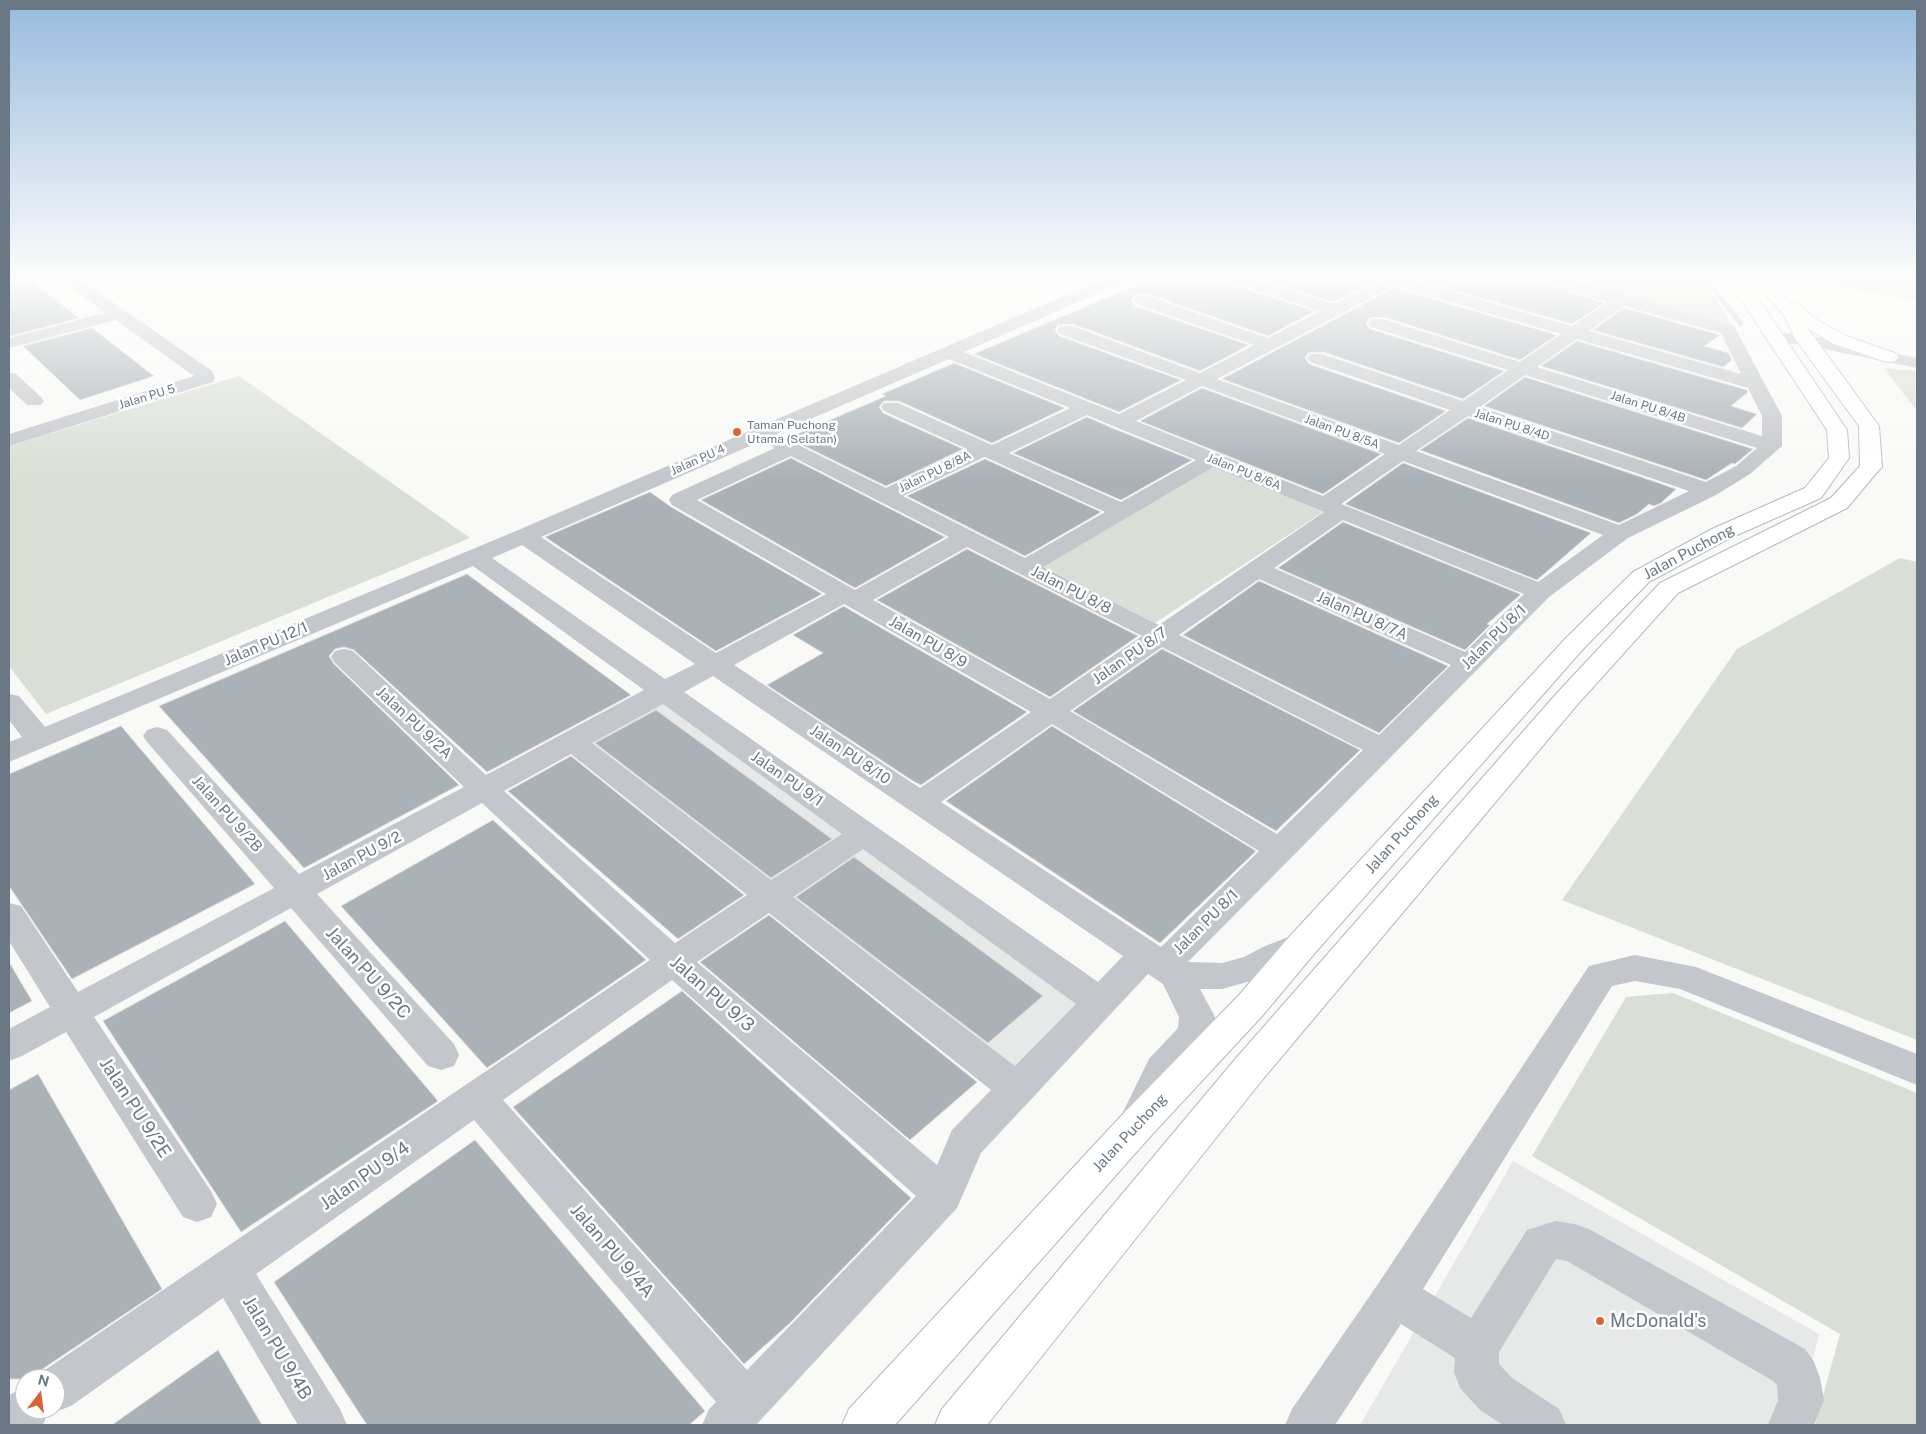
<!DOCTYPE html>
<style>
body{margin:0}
#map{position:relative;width:1926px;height:1434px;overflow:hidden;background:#f9f9f7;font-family:"Public Sans",sans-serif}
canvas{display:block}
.frame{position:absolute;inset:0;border:10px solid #6a7886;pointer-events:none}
.north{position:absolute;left:15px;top:1369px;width:50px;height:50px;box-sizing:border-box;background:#fff;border:1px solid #c3c9cf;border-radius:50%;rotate:15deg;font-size:14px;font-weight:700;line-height:20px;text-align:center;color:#6a7886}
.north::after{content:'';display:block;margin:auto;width:18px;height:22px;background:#d96438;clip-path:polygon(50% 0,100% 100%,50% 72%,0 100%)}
</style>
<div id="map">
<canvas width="1926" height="1434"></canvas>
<div class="frame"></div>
<div class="north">N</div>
</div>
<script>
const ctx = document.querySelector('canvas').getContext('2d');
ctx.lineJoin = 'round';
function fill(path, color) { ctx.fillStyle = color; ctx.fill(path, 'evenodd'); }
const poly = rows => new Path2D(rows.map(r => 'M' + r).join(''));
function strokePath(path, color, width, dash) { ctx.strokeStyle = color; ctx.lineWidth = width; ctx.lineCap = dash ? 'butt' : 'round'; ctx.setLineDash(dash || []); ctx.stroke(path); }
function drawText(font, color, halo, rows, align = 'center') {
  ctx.font = font + ' "Public Sans",sans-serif'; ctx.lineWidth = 5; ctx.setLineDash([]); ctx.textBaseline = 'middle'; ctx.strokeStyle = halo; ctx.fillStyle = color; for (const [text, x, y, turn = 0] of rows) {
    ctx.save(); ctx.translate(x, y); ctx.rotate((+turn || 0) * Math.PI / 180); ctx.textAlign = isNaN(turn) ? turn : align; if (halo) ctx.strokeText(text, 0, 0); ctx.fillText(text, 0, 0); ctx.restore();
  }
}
const built = poly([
 [661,702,1081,1002,1012,1078,584,743],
 [1513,1161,1819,1334,1796,1425,1360,1425]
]);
const green = poly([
 [1574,278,1702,278,1733,327,1567,282],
 [1817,278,1917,278,1917,300,1833,286],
 [1884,368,1917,371,1917,411],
 [239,376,470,538,46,714,9,666,9,446],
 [1211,466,1323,512,1155,623,1040,565],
 [1900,558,1917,562,1917,1040,1562,900,1737,649],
 [1673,993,1917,1093,1917,1425,1815,1425,1840,1334,1532,1156,1626,997]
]);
const stream = poly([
 [1705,278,1741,324]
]);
const building = poly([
 [9,278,28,278,79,318,11,336,9,333,9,278],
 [1153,278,1222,278,1225,283,1315,311,1268,336,1149,294,1134,295,1132,301,1135,306,1249,345,1200,371,1073,324,1058,325,1055,330,1059,336,1181,380,1119,412,974,354,1153,278],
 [1257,278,1367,278,1375,281,1333,302,1257,278],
 [1412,278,1526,278,1604,303,1572,324,1412,278],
 [1394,288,1557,335,1520,360,1384,317,1370,318,1366,323,1370,329,1504,371,1463,399,1323,352,1308,353,1305,358,1309,364,1446,411,1399,443,1222,379,1394,288],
 [1624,308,1720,335,1704,346,1729,353,1732,360,1723,367,1593,330,1624,308],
 [92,328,154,376,80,400,23,346,92,328],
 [1577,341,1747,390,1748,392,1731,406,1757,414,1742,428,1541,366,1577,341],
 [954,363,1065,408,992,443,899,401,884,401,879,407,883,413,963,449,886,486,788,438,886,396,882,394,954,363],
 [1525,377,1753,449,1735,464,1732,463,1706,480,1484,406,1525,377],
 [1202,388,1381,454,1323,494,1140,421,1202,388],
 [1087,417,1112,428,1192,460,1121,500,1013,453,1087,417],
 [1468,418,1676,489,1661,503,1654,506,1649,504,1637,514,1619,523,1420,450,1468,418],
 [791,458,945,537,855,588,701,500,791,458],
 [985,459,1101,512,1025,556,907,496,985,459],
 [1403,463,1591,533,1537,580,1345,504,1403,463],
 [650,492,671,507,822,594,716,651,545,537,650,492],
 [1343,522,1520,594,1520,595,1487,624,1490,625,1465,650,1278,568,1343,522],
 [967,549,1138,636,1050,697,877,600,967,549],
 [467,574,631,695,487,772,354,650,344,647,335,649,329,656,334,664,459,785,304,868,159,706,467,574],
 [1259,581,1448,666,1379,733,1183,635,1259,581],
 [844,606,845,607,1027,712,921,785,913,781,767,685,823,653,793,635,844,606],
 [1162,649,1360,750,1276,831,1073,711,1162,649],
 [656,710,832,839,771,878,595,743,656,710],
 [121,726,255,884,72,979,9,886,9,774,121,726],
 [1052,726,1256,851,1160,943,946,801,1052,726],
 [571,756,744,895,678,939,508,791,571,756],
 [493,820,646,960,487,1068,341,906,493,820],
 [854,857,1043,996,988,1043,796,897,854,857],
 [769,915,977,1082,910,1140,700,962,769,915],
 [285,921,438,1101,241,1232,103,1021,285,921],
 [9,962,32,1001,9,1013,9,962],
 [682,991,911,1198,790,1323,744,1364,513,1107,682,991],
 [38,1074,162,1289,38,1372,35,1379,9,1379,9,1090,38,1074],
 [475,1140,705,1411,689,1425,367,1425,274,1282,475,1140],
 [218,1350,262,1425,112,1425,218,1350]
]);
const minor = poly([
 [59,278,78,278,212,371,215,378,213,382,9,446,9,434,194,376,116,320,9,348,9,338,105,313,59,278],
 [1106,278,1128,278,1126,281,964,352,1119,414,1186,380,1060,334,1057,330,1060,326,1072,326,1200,373,1254,345,1136,304,1134,300,1136,296,1148,296,1268,338,1320,311,1226,281,1224,278,1250,278,1333,304,1379,281,1377,278,1404,278,1572,326,1608,302,1537,281,1535,278,1562,278,1734,326,1782,416,1782,446,1750,474,1716,495,1628,538,1549,597,1188,962,1222,963,1244,957,1265,946,1302,932,1314,936,1319,945,1314,954,1265,977,1222,989,1200,989,1215,1017,1213,1033,1208,1043,1176,1080,1155,1123,1142,1128,1129,1123,1123,1112,1149,1059,1178,1028,1179,1017,1163,984,1148,974,981,1153,957,1208,756,1425,702,1425,709,1409,716,1402,474,1120,256,1274,340,1409,347,1425,298,1425,223,1298,71,1406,55,1412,49,1410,43,1425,9,1425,9,1395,25,1387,25,1409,55,1409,55,1379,37,1379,39,1374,650,960,482,803,317,894,454,1044,459,1055,454,1066,441,1070,428,1066,291,908,94,1017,211,1191,217,1204,211,1217,197,1222,183,1217,66,1032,22,1056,9,1061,9,1029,50,1007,9,941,9,903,21,906,78,992,274,888,147,742,143,736,147,730,157,727,167,730,299,874,464,787,335,663,331,657,335,651,344,649,353,651,486,775,644,690,473,566,9,762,9,742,22,737,9,720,9,694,19,696,45,727,516,531,1106,278],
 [1394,286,1561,334,1520,362,1383,319,1371,319,1368,323,1371,327,1508,370,1463,401,1322,354,1310,354,1307,358,1310,362,1450,410,1399,445,1217,379,1394,286],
 [1624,306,1721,333,1741,374,1589,331,1624,306],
 [1577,339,1748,388,1762,416,1762,436,1537,367,1577,339],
 [949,359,1070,408,992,445,898,403,884,403,881,407,884,411,967,449,886,488,776,434,949,359],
 [1525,375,1757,448,1736,466,1706,482,1480,407,1525,375],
 [1202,386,1385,454,1323,496,1136,421,1202,386],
 [1087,415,1113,426,1196,460,1121,502,1009,453,1087,415],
 [1468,416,1689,491,1619,525,1416,451,1468,416],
 [766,439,768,444,775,448,672,495,669,500,672,505,826,594,716,653,541,537,766,439],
 [791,456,949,537,855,590,697,500,791,456],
 [984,457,985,457,1105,512,1025,558,903,496,984,457],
 [1403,461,1603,535,1538,582,1341,504,1403,461],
 [1213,467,1324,512,1159,625,1043,567,1213,467],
 [1343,520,1524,594,1465,652,1274,568,1343,520],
 [522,545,695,664,665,679,492,558,522,545],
 [967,547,1142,636,1050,699,873,600,967,547],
 [1259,579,1451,665,1379,735,1179,635,1259,579],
 [844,604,846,605,1031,712,920,788,734,665,844,604],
 [1162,647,1363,750,1277,834,1070,711,1162,647],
 [713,676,1123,956,1098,982,684,692,713,676],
 [663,704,842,834,771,880,592,743,663,704],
 [1052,724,1259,851,1161,947,941,802,1052,724],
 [571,754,747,895,675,943,504,791,571,754],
 [863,849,1076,1004,1015,1066,793,897,863,849],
 [769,913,991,1090,952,1130,937,1165,697,962,769,913],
 [672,980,916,1196,747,1370,503,1100,672,980],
 [1774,332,1805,335,1917,358,1917,368,1805,345,1768,341,1765,337,1768,333,1774,332],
 [9,372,16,374,41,397,44,401,41,405,27,405,9,388,9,372],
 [1635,955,1696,967,1917,1054,1917,1085,1680,989,1635,981,1612,986,1423,1289,1471,1318,1527,1230,1556,1221,1574,1224,1589,1229,1805,1349,1814,1362,1820,1378,1824,1400,1814,1425,1768,1425,1778,1400,1777,1385,1773,1381,1567,1261,1556,1259,1499,1352,1499,1364,1512,1378,1559,1409,1566,1425,1503,1425,1480,1410,1460,1388,1454,1372,1455,1358,1401,1324,1335,1425,1285,1425,1292,1409,1380,1281,1589,966,1635,955]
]);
const major = poly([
 [1724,278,1741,278,1755,294,1847,430,1849,458,1821,498,1728,539,1649,582,1584,648,1314,954,1263,1015,1148,1139,895,1425,842,1425,849,1409,1122,1115,1239,995,1290,936,1566,638,1633,572,1712,529,1805,488,1829,458,1827,430,1742,301,1724,278],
 [1751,278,1768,278,1790,302,1797,303,1814,318,1846,336,1895,353,1898,357,1895,361,1889,362,1883,361,1834,344,1808,329,1879,426,1882,467,1878,471,1847,508,1678,593,1577,705,1263,1079,987,1425,935,1425,942,1409,1237,1057,1557,693,1660,583,1831,498,1860,466,1859,426,1796,340,1783,314,1751,278]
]);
const markers = [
 [737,432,5,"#d96438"],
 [1600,1321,5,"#d96438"]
];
const farStreetnames = [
 ["Jalan PU 5",147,397,-17],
 ["Jalan PU 8/4B",1648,407,18],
 ["Jalan PU 8/4D",1512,425,18],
 ["Jalan PU 8/5A",1342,432,20],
 ["Jalan PU 4",698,460,-24],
 ["Jalan PU 8/8A",935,472,-26],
 ["Jalan PU 8/6A",1244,472,22]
];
const farPoinames = [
 ["Taman Puchong",747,425],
 ["Utama (Selatan)",747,439]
];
const streetNames = [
 ["Jalan Puchong",1689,552,-28],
 ["Jalan PU 8/8",1071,590,27],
 ["Jalan PU 8/7A",1362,616,24],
 ["Jalan PU 8/1",1494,637,-45],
 ["Jalan PU 8/9",928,642,30],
 ["Jalan PU 12/1",266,644,-23],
 ["Jalan PU 8/7",1130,656,-35],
 ["Jalan PU 9/2A",414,723,43],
 ["Jalan PU 8/10",850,755,34],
 ["Jalan PU 9/1",787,779,35],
 ["Jalan PU 9/2B",227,814,48],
 ["Jalan Puchong",1402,834,-48],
 ["Jalan PU 9/2",362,856,-28],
 ["Jalan PU 8/1",1206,922,-45],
 ["Jalan Puchong",1130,1133,-47]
];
const nearStreetnames = [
 ["Jalan PU 9/2C",368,973,48],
 ["Jalan PU 9/3",712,994,41],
 ["Jalan PU 9/2E",135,1108,57],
 ["Jalan PU 9/4",365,1176,-35],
 ["Jalan PU 9/4A",612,1251,49],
 ["Jalan PU 9/4B",277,1348,59]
];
const nearPoinames = [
 ["McDonald's",1610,1321]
];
fill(built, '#e7e8e8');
fill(green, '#d9ded6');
strokePath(stream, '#bdc6cc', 4.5);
fill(building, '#aab1b7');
strokePath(building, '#dbdbd9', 1);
strokePath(major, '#b6babe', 2);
fill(minor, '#c3c6ca');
fill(major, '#fff');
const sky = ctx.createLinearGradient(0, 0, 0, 479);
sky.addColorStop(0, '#97bbdd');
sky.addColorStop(0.58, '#fcfcfb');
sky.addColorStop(1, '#fcfcfb00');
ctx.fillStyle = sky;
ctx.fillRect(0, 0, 1926, 479);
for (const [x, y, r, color] of markers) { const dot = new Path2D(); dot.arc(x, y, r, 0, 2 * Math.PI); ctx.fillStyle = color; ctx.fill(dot); strokePath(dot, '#fff', 2); }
drawText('12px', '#6a7886', '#fff', farStreetnames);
drawText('12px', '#6a7886', '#fff', farPoinames, 'left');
drawText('15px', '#6a7886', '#fff', streetNames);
drawText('18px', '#6a7886', '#fff', nearStreetnames);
drawText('18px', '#6a7886', '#fff', nearPoinames, 'left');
</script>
